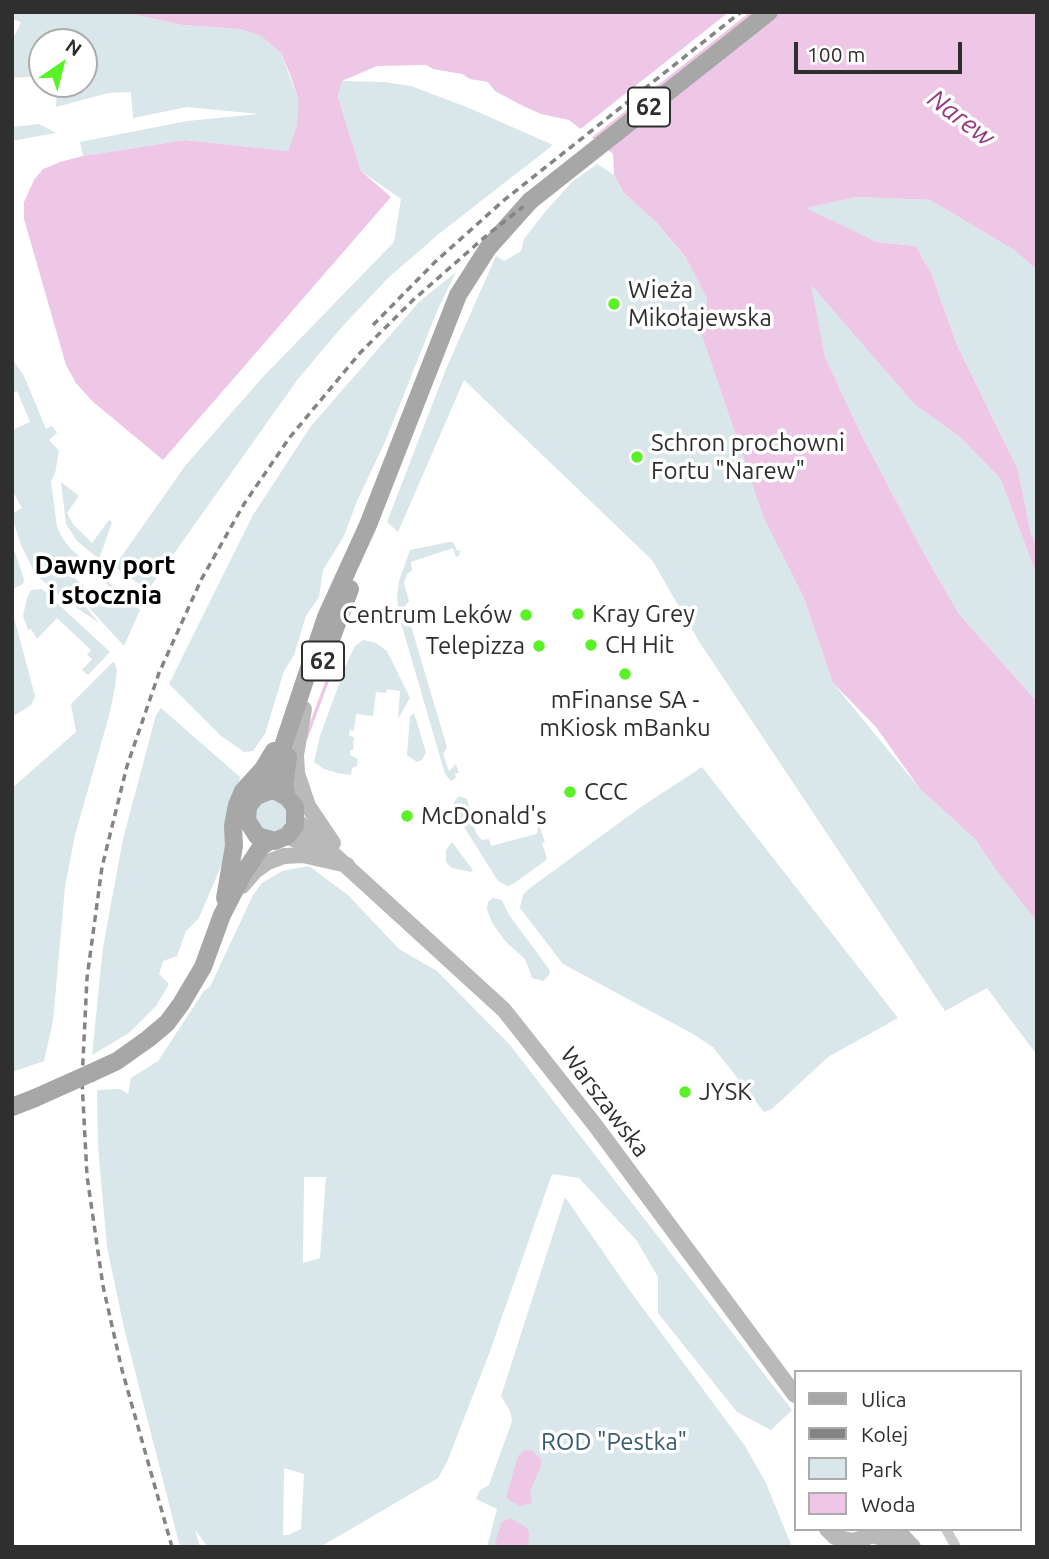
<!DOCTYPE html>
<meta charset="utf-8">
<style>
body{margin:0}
#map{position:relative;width:1049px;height:1559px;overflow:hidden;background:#fff;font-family:Ubuntu,sans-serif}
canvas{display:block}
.frame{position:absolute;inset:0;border:14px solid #2f2f2f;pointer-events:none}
.legend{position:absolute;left:794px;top:1370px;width:228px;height:161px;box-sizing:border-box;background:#fff;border:2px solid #acacac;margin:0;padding:9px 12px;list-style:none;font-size:21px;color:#2f2f2f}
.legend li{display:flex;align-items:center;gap:14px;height:35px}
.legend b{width:35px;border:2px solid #acacac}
.north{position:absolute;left:28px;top:28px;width:70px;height:70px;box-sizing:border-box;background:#fff;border:2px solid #acacac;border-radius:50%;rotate:35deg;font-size:19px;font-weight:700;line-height:28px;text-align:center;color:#2f2f2f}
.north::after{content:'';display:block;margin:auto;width:24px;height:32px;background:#5af127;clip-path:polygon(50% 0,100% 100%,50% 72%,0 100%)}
.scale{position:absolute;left:794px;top:42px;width:168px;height:32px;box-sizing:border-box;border:4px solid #2f2f2f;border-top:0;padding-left:9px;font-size:21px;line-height:24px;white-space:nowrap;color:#2f2f2f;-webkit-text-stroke:5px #fff;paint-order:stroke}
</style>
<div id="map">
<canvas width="1049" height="1559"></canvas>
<div class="frame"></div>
<ul class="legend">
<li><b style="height:9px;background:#a7a7a7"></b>Ulica</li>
<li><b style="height:9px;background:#848484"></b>Kolej</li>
<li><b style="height:19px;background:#d9e6ea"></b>Park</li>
<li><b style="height:19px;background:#eec7e6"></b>Woda</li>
</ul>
<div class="north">N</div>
<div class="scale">100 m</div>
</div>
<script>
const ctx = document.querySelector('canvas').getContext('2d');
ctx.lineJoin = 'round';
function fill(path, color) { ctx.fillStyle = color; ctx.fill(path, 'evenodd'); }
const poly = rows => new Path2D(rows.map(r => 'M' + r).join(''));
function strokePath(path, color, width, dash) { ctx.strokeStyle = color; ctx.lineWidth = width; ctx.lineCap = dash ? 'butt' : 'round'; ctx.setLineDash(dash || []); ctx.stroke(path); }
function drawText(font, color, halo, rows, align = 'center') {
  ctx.font = font + ' Ubuntu,sans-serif'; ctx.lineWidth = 7; ctx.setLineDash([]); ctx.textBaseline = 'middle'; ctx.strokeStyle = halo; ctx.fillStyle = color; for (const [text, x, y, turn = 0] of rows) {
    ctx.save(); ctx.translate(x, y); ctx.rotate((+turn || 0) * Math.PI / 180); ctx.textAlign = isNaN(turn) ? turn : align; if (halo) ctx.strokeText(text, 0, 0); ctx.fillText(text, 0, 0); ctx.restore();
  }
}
const green = poly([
 [12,12,123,12,182,25,239,29,261,36,281,53,298,99,297,125,288,151,185,140,83,156,80,142,187,121,259,114,187,107,133,118,131,92,108,93,56,107,57,84,84,84,84,42,42,42,42,76,12,78,12,41,21,22,12,19],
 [342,81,384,82,411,86,469,108,553,145,440,233,388,278,341,328,298,379,148,590,114,567,185,466,261,379,394,242,401,199,361,171,338,97],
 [39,124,56,133,12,141,12,127],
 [597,164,614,175,624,193,657,223,687,260,707,299,702,336,747,468,781,552,803,596,833,683,920,789,975,839,996,870,1037,922,1037,1055,987,988,945,1011,700,643,652,560,464,380,398,532,387,522,446,369,496,256,504,261,521,251,524,239,545,212,572,182],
 [856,197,930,200,1014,250,1037,270,1037,544,1031,534,1018,470,957,345,932,275,916,246,877,242,805,208],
 [456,272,438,309,385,442,357,501,344,536,323,570,319,597,306,616,294,655,284,671,265,734,253,751,244,752,221,736,169,684,253,515,311,426,419,302],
 [810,284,914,404,960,437,1000,478,1037,576,1037,702,959,614,921,548,861,434,825,357],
 [12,359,24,376,46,429,52,426,57,433,49,440,59,451,55,474,51,481,57,527,63,539,70,548,140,610,124,646,67,584,99,623,67,601,36,575,21,545,12,517,12,514,22,508,12,490,12,430,30,422,17,391,12,393],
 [80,561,109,586,98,598,69,573],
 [61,482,79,496,67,513,73,524,92,543,109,520,112,522,99,559,77,541,66,524],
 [449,542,453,542,457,551,460,550,459,556,456,557,453,548,411,562,412,570,407,574,404,583,409,601,405,606,447,747,443,754,449,771,456,764,459,773,455,773,456,778,451,781,445,774,399,616,397,597,399,581,410,550],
 [12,544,24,579,23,584,12,589],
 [42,589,110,652,88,675,82,670,92,659,87,655,91,650,57,618,37,639,31,629,28,630,23,616,27,598,31,590],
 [12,610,35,696,31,705,12,717],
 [363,640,376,643,387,651,410,698,398,719,400,691,387,689,386,693,376,692,373,716,356,714,354,731,350,730,349,736,354,737,353,750,350,750,350,755,358,759,357,766,352,768,351,775,337,773,324,769,314,762,320,736,346,665,355,646],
 [114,661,117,670,115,687,109,716,75,835,65,887,53,1021,44,1061,12,1072,12,788,76,732,71,704],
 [161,708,240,777,227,852,199,918,186,931,177,956,163,961,159,974,169,984,157,1005,129,1033,92,1055,103,947,123,839,156,715],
 [414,713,426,752,422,760,417,762,407,755,410,716],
 [702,767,898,1018,828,1057,772,1109,764,1112,713,1047,693,1034,563,964,520,908,523,895,530,888,641,807],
 [459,796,467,799,476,833,482,840,489,839,491,846,536,834,538,832,537,826,540,828,545,842,542,843,547,858,545,861,513,884,507,886,498,881,459,819,454,802],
 '255 816a17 17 0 1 1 34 0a17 17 0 1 1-34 0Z',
 [452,842,473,870,471,872,452,868,446,862,446,850],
 [309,866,348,895,399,949,437,971,510,1045,792,1410,771,1430,737,1412,658,1313,658,1277,637,1241,579,1178,552,1174,489,1354,447,1462,438,1478,320,1547,208,1547,195,1530,200,1547,180,1547,124,1328,107,1247,98,1146,97,1090,120,1089,128,1094,131,1078,158,1061,204,991,210,987,253,895,262,883,282,871],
 [304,1177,326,1177,320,1258,303,1263],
 [284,1468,304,1474,301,1529,288,1535,283,1535],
 [493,898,502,900,509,915,549,969,550,974,543,981,532,978,525,959,506,942,492,923,487,909,488,902],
 [565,1197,628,1288,745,1446,766,1483,792,1547,487,1547,497,1509,476,1499,480,1490,489,1485,512,1421,510,1411,501,1396]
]);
const water = poly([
 [123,12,1037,12,1037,270,1014,250,930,200,856,197,806,208,877,242,916,246,932,275,957,345,1018,470,1031,534,1037,544,1037,576,1000,478,960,437,914,404,811,285,825,357,861,434,921,548,959,614,1037,702,1037,922,996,870,975,839,920,789,876,727,833,683,803,596,764,518,702,336,707,299,686,258,657,223,624,193,614,175,613,154,569,120,541,114,523,106,495,91,488,82,470,79,462,74,433,69,426,65,377,66,342,81,338,97,361,171,391,197,163,460,92,401,76,383,66,365,24,219,24,202,34,180,43,169,60,162,83,156,185,140,288,151,297,125,298,99,291,77,281,53,261,36,239,29,182,25],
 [525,1450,532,1450,541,1460,541,1465,530,1492,532,1503,520,1506,506,1498,518,1456],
 [510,1518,527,1528,529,1533,528,1547,494,1547,501,1523]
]);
const pier = poly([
 [729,12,750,12,590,139,578,131]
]);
const stream = poly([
 [306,738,337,655]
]);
const street = poly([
 [946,1529,956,1547]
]);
const secondary = poly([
 [304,709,296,755,297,773,308,806,333,843],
 [296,820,504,1010,595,1125,795,1395],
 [287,836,328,855],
 [242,886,255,871,268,862,284,856,303,855,347,865],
 [827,1529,835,1537,852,1541,868,1537,877,1529],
 [896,1529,913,1547],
 [872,1535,889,1540,898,1547]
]);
const primary = poly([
 [319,671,350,589],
 [265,792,272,779,326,617,368,525,458,295,488,248,530,201],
 [287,797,276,791,269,791,257,796,252,801,248,807,247,820,257,836,275,841,287,836,295,826,295,807,287,797,284,785,288,757],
 [225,898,234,846,233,826,237,805,243,791,263,769,274,751],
 [91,1073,117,1061,148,1039,167,1023,181,1004,203,967,222,915,243,874,261,847,269,841],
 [12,1107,35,1098]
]);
const rail = poly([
 [373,325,435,262,503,201,741,12],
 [172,1547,122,1370,103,1286,87,1176,82,1081,87,978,102,867,127,766,159,673,201,580,244,504,290,437,360,353,412,301,486,236,769,12]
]);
const primaryBridge = poly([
 [530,201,769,12],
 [35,1098,91,1073]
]);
const markers = [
 [614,304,7,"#5af127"],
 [637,457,7,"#5af127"],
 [578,614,7,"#5af127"],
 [526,615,7,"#5af127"],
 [591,645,7,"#5af127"],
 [539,646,7,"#5af127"],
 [625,674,7,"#5af127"],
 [570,792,7,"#5af127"],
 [407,816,7,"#5af127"],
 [685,1092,7,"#5af127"]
];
const shields = [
 [649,107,42],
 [323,661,42]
];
const shieldNames = [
 ["62",649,107],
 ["62",323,661]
];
const poiNames = [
 ["Wieża",628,290],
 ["Mikołajewska",628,318],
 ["Schron prochowni",651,443],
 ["Fortu \"Narew\"",651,471],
 ["Kray Grey",592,614],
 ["Centrum Leków",512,615,"right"],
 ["CH Hit",605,645],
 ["Telepizza",525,646,"right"],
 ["mFinanse SA -",625,700,"center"],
 ["mKiosk mBanku",625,728,"center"],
 ["CCC",584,792],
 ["McDonald's",421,816],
 ["JYSK",699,1092]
];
const streetNames = [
 ["Warszawska",605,1102,53]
];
const parkNames = [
 ["ROD \"Pestka\"",614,1442]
];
const waterNames = [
 ["Narew",961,118,37]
];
const neighbourhoodNames = [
 ["Dawny port",105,565],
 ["i stocznia",105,595]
];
fill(green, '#d9e6ea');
fill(water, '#eec7e6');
fill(pier, '#fff');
strokePath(stream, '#eec7e6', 3.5);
strokePath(street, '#c9c9c9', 10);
strokePath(secondary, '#b9b9b9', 16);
strokePath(primary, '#a7a7a7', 18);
strokePath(rail, '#848484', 3.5, [7, 5]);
strokePath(primaryBridge, '#a7a7a7', 18);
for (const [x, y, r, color] of markers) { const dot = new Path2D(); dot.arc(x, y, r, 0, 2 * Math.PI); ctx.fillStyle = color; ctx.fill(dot); strokePath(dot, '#fff', 2.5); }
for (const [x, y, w] of shields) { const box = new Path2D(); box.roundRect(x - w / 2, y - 19.5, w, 39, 5); ctx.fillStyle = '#fff'; ctx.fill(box); strokePath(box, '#2f2f2f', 2); }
drawText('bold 23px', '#2f2f2f', null, shieldNames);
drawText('24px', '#2f2f2f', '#fff', poiNames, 'left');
drawText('24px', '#2f2f2f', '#fff', streetNames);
drawText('24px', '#395c6e', '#fff', parkNames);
drawText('italic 26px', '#973783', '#fff', waterNames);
drawText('bold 26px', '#000', '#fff', neighbourhoodNames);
</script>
